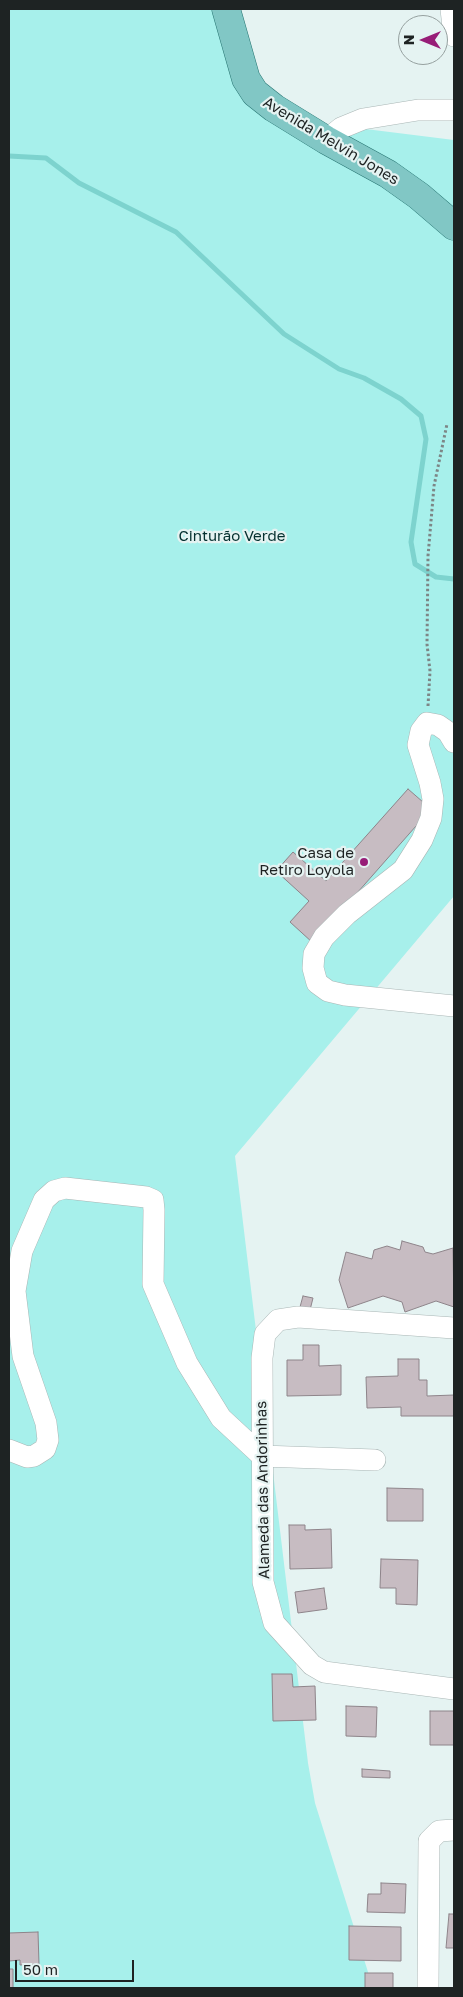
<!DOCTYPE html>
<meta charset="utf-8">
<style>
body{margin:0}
#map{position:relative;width:463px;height:1997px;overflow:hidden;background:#e5f3f2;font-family:"Golos Text",sans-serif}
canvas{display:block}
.frame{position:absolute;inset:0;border:10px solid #1e2323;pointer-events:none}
.north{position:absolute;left:398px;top:15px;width:50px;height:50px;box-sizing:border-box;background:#e5f3f2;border:1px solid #95a09f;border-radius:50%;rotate:270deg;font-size:14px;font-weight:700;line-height:20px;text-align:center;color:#1e2323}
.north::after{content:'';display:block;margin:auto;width:18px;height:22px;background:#971d77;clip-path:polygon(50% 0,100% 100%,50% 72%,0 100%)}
.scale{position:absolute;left:15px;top:1960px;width:119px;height:22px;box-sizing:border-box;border:2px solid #1e2323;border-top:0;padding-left:6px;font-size:15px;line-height:18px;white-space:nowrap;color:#1e2323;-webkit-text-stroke:4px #e5f3f2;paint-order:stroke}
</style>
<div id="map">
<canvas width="463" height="1997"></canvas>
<div class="frame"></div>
<div class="north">N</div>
<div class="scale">50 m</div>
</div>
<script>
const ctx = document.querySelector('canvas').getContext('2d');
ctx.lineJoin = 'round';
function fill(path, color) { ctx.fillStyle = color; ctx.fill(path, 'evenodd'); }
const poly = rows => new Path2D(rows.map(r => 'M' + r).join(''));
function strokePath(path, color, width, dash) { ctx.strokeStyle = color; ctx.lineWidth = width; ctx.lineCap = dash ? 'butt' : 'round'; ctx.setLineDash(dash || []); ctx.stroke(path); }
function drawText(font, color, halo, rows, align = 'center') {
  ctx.font = font + ' "Golos Text",sans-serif'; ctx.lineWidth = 4.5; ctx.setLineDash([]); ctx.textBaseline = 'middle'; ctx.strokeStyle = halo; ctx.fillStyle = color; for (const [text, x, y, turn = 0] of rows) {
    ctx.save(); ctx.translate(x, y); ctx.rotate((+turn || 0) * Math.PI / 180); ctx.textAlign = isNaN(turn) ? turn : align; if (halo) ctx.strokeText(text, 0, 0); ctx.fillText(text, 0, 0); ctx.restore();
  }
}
const green = poly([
 [9,9,223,9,261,116,454,140,454,896,235,1156,308,1763,315,1803,373,1988,9,1988]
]);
const stream = poly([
 [9,156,46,158,79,183,176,232,284,334,339,369,364,378,401,399,421,416,426,439,411,542,415,564,436,577,454,579]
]);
const building = poly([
 [408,789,431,809,313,943,290,922,309,901,276,871,293,852,326,881,408,789],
 [402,1241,423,1247,425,1252,433,1254,453,1248,454,1307,436,1301,405,1312,402,1302,383,1296,348,1308,339,1280,346,1252,372,1259,374,1250,387,1246,400,1250,402,1241],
 [303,1296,313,1298,310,1310,300,1307,303,1296],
 [303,1345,319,1345,319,1366,341,1365,341,1395,287,1396,287,1360,303,1360,303,1345],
 [398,1359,419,1359,419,1380,427,1380,427,1396,454,1395,454,1416,401,1416,401,1407,367,1408,366,1377,398,1376,398,1359],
 [387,1488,423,1489,423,1521,387,1521,387,1488],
 [289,1525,305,1525,305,1530,331,1529,332,1568,290,1569,289,1525],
 [381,1559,418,1560,417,1605,396,1604,396,1588,380,1588,381,1559],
 [324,1588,327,1609,298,1613,295,1592,324,1588],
 [272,1674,292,1674,293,1687,315,1686,316,1720,273,1721,272,1674],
 [346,1706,377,1707,376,1737,346,1736,346,1706],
 [430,1711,454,1711,454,1745,430,1745,430,1711],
 [362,1769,390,1771,390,1778,362,1777,362,1769],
 [381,1883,406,1884,405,1913,367,1912,368,1894,381,1894,381,1883],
 [449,1914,454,1914,454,1948,446,1948,449,1914],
 [349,1926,401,1927,401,1961,349,1960,349,1926],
 [38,1932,39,1964,20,1965,20,1960,9,1961,9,1933,38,1932],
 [9,1969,13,1969,13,1988,9,1988,9,1969],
 [365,1973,393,1973,393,1988,365,1988,365,1973]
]);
const path = poly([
 [428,706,430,671,427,644,428,556,434,486,447,424]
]);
const minor = poly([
 [451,9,454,36],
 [326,140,341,128,363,119,418,110,454,110],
 [454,742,448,732,438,725,427,723,421,731,418,745,430,783,433,799,431,818,422,840,403,870,347,914,324,937,314,954,313,968,317,983,328,991,345,995,454,1006],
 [454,1328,298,1317,278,1320,265,1334,262,1358,263,1582,274,1623,312,1665,324,1672,454,1689],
 [9,1450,27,1457,34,1456,45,1449,48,1440,46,1423,23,1356,15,1291,22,1251,44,1200,54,1191,65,1188,146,1197,153,1200,154,1210,153,1284,187,1363,221,1418,262,1456,375,1460],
 [428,1988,429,1841,439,1831,454,1830]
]);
const major = poly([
 [226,9,246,79,255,93,274,108,326,140,388,174,419,196,454,226]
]);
const markers = [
 [364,862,5,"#971d77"]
];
const streetNames = [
 ["Avenida Melvin Jones",331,141,31],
 ["Alameda das Andorinhas",263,1490,-91]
];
const parkNames = [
 ["Cinturão Verde",232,536]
];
const poiNames = [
 ["Casa de",354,853],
 ["Retiro Loyola",354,870]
];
fill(green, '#a7f0eb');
strokePath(stream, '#7dd3ce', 5);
fill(building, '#c7bcc2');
strokePath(building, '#8e848a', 1);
strokePath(minor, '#a9b6b5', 22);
strokePath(major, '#287673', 29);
strokePath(path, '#7d8686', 3, [2.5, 2.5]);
strokePath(minor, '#fff', 21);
strokePath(major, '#81c7c5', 28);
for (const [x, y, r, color] of markers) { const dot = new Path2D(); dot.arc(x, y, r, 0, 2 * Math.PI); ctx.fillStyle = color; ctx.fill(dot); strokePath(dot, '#e5f3f2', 2); }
drawText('15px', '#1e2323', '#e5f3f2', streetNames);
drawText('15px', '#04302f', '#e5f3f2', parkNames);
drawText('15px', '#1e2323', '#e5f3f2', poiNames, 'right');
</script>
